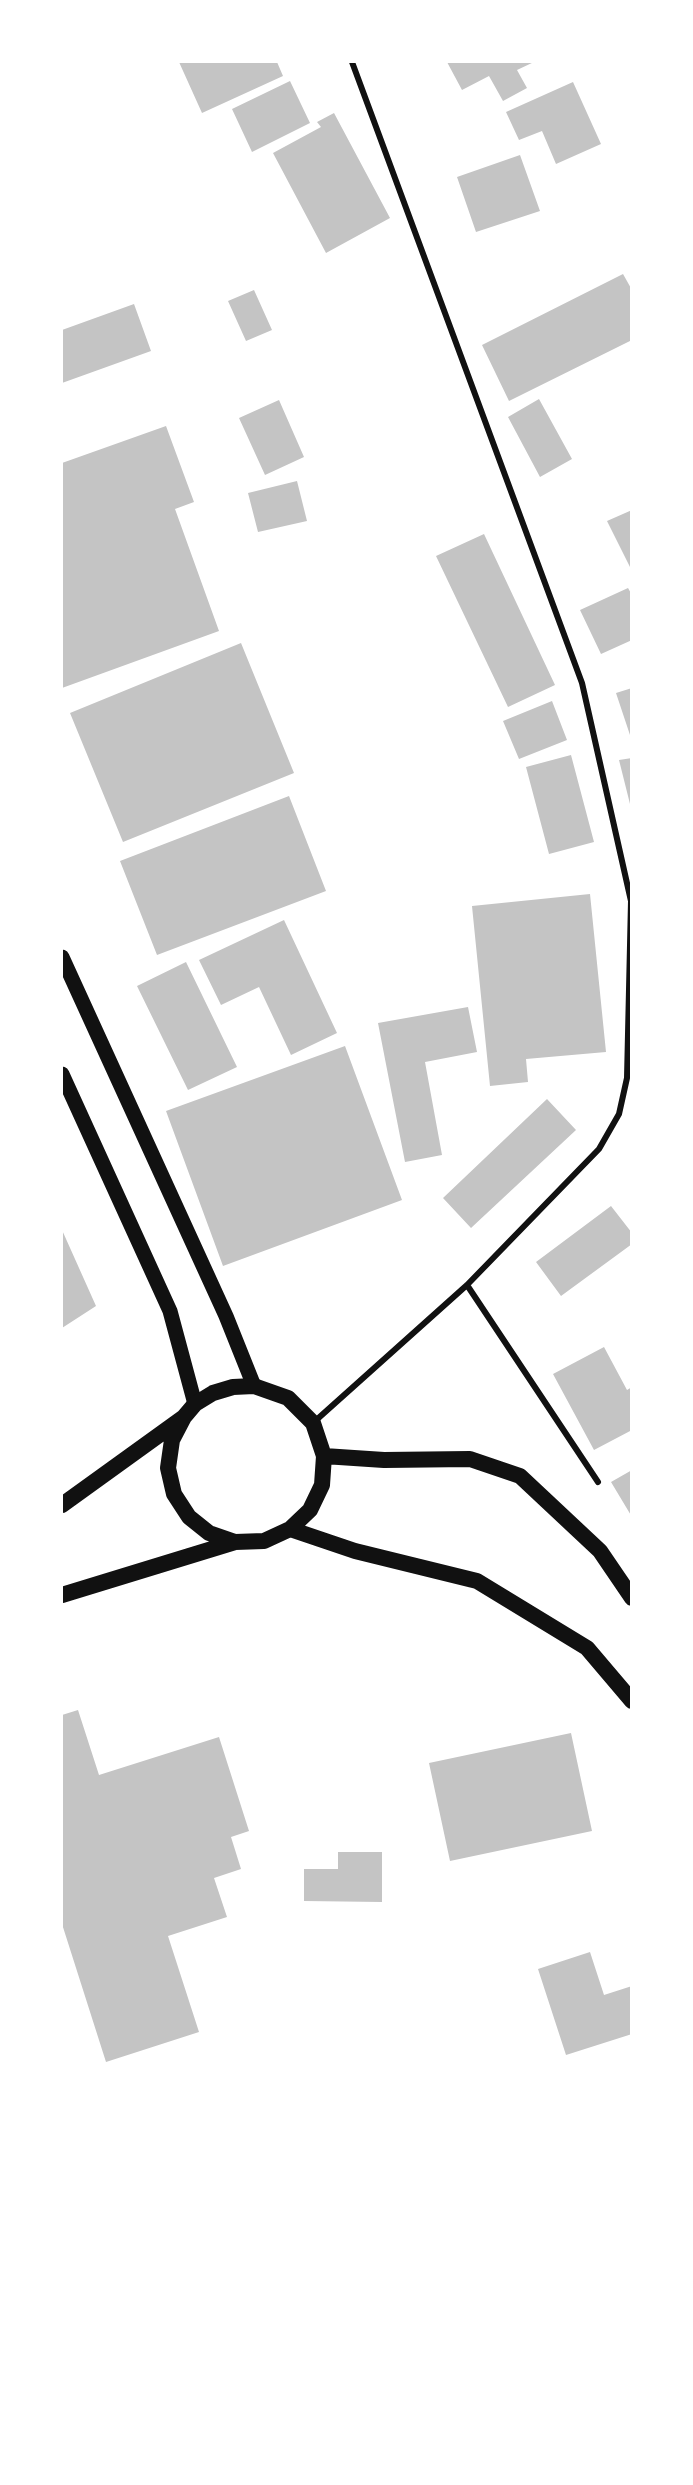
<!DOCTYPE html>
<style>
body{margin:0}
#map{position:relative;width:693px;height:2485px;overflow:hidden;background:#fff;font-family:Figtree,sans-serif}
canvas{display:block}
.frame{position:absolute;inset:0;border:63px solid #fff;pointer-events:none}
</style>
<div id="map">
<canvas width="693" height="2485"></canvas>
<div class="frame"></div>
</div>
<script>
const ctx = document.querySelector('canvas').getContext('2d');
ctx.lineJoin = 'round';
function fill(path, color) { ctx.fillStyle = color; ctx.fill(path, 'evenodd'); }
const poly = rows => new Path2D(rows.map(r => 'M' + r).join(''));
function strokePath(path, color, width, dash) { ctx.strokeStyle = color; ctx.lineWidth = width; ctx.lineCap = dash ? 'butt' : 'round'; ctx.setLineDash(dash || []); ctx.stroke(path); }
const building = poly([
 [179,62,277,62,283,76,202,113],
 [447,62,534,62,517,70,527,88,503,101,489,76,462,90],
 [290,81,310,123,252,152,232,109],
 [573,82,601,144,556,164,542,131,519,140,506,112],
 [334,113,390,218,326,253,273,153,321,127,317,122],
 [520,155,540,211,476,232,457,177],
 [623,274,632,290,632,340,509,401,482,345],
 [254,290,272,330,246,341,228,301],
 [134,304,151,351,62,383,62,330],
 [539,399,572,459,540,477,508,417],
 [279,400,304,457,265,475,239,418],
 [166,426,194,502,175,509,219,631,62,688,62,463],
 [297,481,307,521,258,532,248,493],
 [632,510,632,571,607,521],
 [484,534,555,685,508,707,436,556],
 [628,588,632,595,632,640,601,654,580,610],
 [241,643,294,773,123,842,70,713],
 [632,688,632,738,631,738,616,693],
 [552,701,567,740,519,759,503,721],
 [571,755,594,842,549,854,526,767],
 [632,758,632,808,631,808,619,760],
 [289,796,326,891,157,955,120,861],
 [590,894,606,1052,526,1059,528,1082,490,1086,472,906],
 [284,920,337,1033,291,1055,259,987,221,1005,199,960],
 [186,962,237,1067,188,1090,137,986],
 [468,1007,477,1052,425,1062,442,1155,405,1162,378,1023],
 [345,1046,402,1200,223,1266,166,1111],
 [547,1099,576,1130,471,1228,443,1198],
 [611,1206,632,1233,632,1244,561,1296,536,1262],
 [62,1230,96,1306,62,1328],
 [604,1347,627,1390,632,1387,632,1430,594,1450,553,1374],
 [632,1470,632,1517,611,1482],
 [78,1710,99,1775,219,1737,249,1831,231,1837,241,1869,214,1878,227,1917,168,1936,199,2032,106,2062,62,1924,62,1715],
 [571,1733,592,1831,450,1861,429,1763],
 [338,1852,382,1852,382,1902,304,1901,304,1869,338,1869],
 [590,1952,604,1995,632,1986,632,2034,566,2055,538,1969]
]);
const minor = poly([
 [467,1285,598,1482],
 [314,1422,467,1285,599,1149,619,1114,627,1078,631,901,582,683,352,62]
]);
const primary = poly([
 [62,957,226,1316,254,1386],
 [62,1074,170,1311,195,1404]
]);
const trunk = poly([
 [324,1456,384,1460,470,1459,520,1476,600,1551,632,1598],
 [62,1505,184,1417,195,1404,213,1393,233,1387,254,1386,288,1398,313,1423,324,1456,322,1485,310,1510,290,1529,264,1541,235,1542,209,1533,189,1517,174,1494,168,1468,172,1440,184,1417],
 [290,1529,355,1551,477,1581,587,1648,632,1701],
 [62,1595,235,1542]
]);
fill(building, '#c4c4c4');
strokePath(minor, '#111', 6);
strokePath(primary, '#111', 15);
strokePath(trunk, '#111', 16);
</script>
